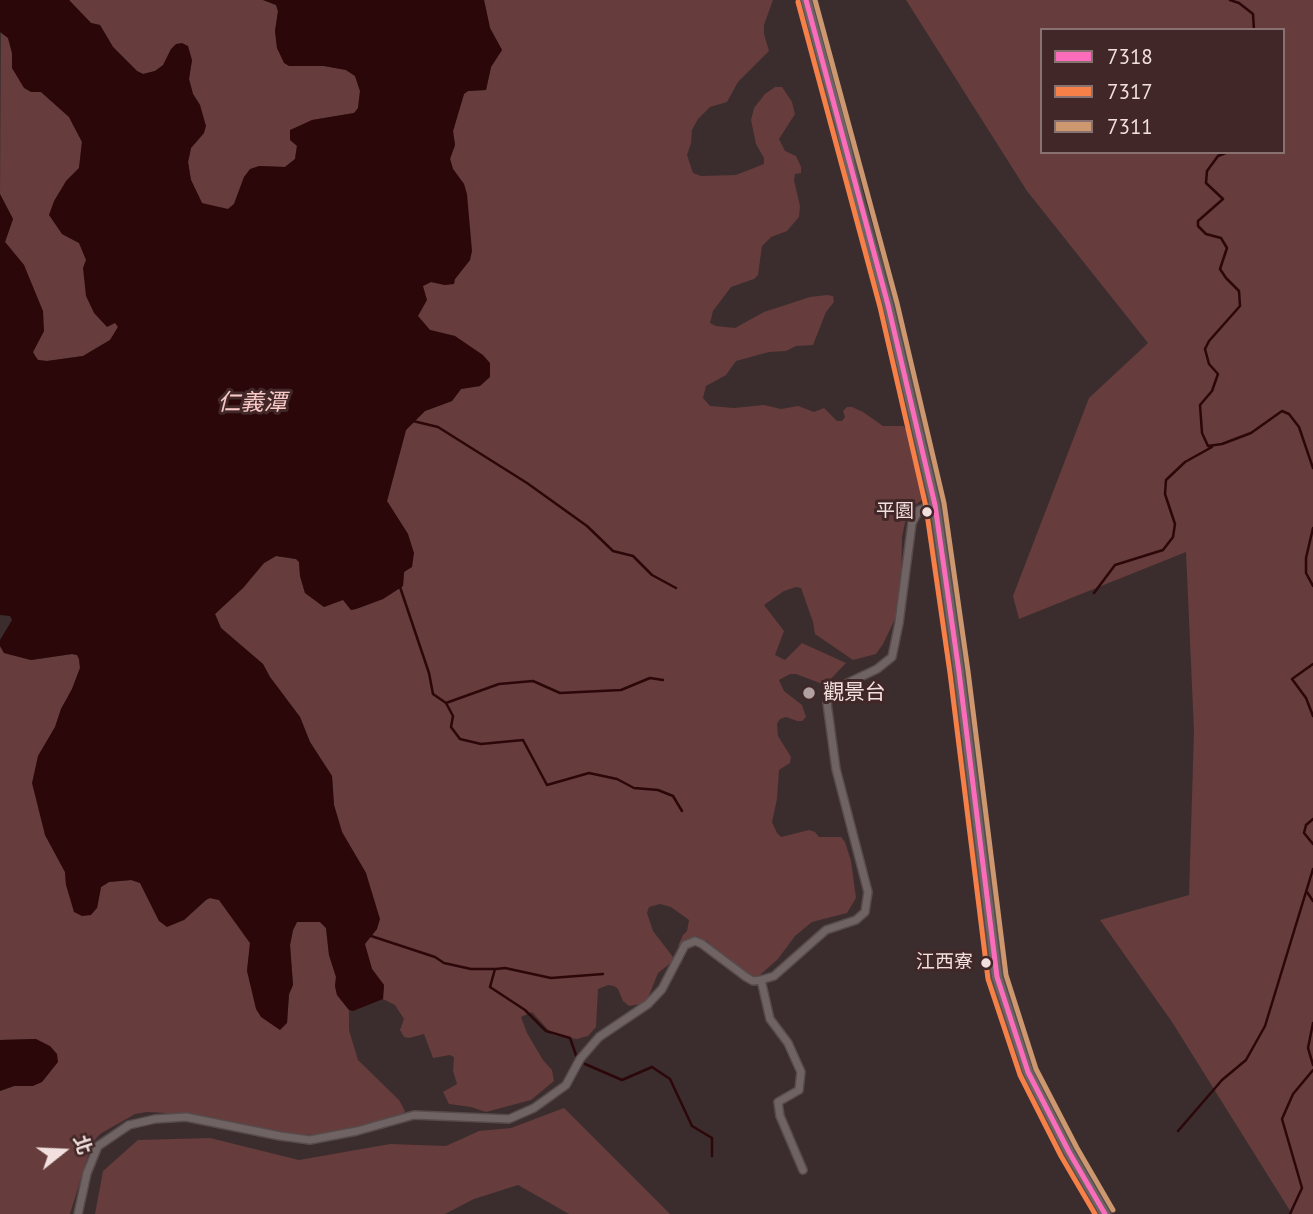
<!DOCTYPE html>
<meta charset="utf-8">
<style>
body{margin:0}
#map{position:relative;width:1313px;height:1214px;overflow:hidden;background:#3b2d2d;font-family:"PT Sans","Noto Sans TC",sans-serif}
canvas{display:block}
.legend{position:absolute;left:1040px;top:28px;width:245px;height:126px;box-sizing:border-box;background:#412727;border:2px solid #887171;margin:0;padding:9px 12px;list-style:none;font-size:21px;color:#f2e0df}
.legend li{display:flex;align-items:center;gap:14px;height:35px}
.legend b{width:35px;border:2px solid #887171}
.north{position:absolute;left:28px;top:1116px;width:70px;height:70px;-webkit-text-stroke:5px #412727;paint-order:stroke;rotate:72deg;font-size:19px;font-weight:700;line-height:28px;text-align:center;color:#f2e0df}
.north::after{content:'';display:block;margin:auto;width:24px;height:32px;background:#f2e0df;clip-path:polygon(50% 0,100% 100%,50% 72%,0 100%)}
</style>
<div id="map">
<canvas width="1313" height="1214"></canvas>
<ul class="legend">
<li><b style="height:9px;background:#fb6dba"></b>7318</li>
<li><b style="height:9px;background:#f78048"></b>7317</li>
<li><b style="height:9px;background:#cd976f"></b>7311</li>
</ul>
<div class="north">北</div>
</div>
<script>
const ctx = document.querySelector('canvas').getContext('2d');
ctx.lineJoin = 'round';
function fill(path, color) { ctx.fillStyle = color; ctx.fill(path, 'evenodd'); }
const poly = rows => new Path2D(rows.map(r => 'M' + r).join(''));
function strokePath(path, color, width, dash) { ctx.strokeStyle = color; ctx.lineWidth = width; ctx.lineCap = dash ? 'butt' : 'round'; ctx.setLineDash(dash || []); ctx.stroke(path); }
function drawText(font, color, halo, rows, align = 'center') {
  ctx.font = font + ' "PT Sans","Noto Sans TC",sans-serif'; ctx.lineWidth = 6; ctx.setLineDash([]); ctx.textBaseline = 'middle'; ctx.strokeStyle = halo; ctx.fillStyle = color; for (const [text, x, y, turn = 0] of rows) {
    ctx.save(); ctx.translate(x, y); ctx.rotate((+turn || 0) * Math.PI / 180); ctx.textAlign = isNaN(turn) ? turn : align; if (halo) ctx.strokeText(text, 0, 0); ctx.fillText(text, 0, 0); ctx.restore();
  }
}
const green = poly([
 [69,0,263,0,276,5,278,12,275,31,277,48,289,66,324,66,346,70,355,76,360,91,358,109,354,113,312,120,297,145,295,159,285,167,259,166,244,177,234,204,228,209,208,206,202,203,191,180,188,162,191,148,204,133,200,105,193,94,189,79,192,60,171,49,164,65,155,71,143,74,137,71,113,47,100,25,91,23],
 [484,0,773,0,764,25,764,34,769,51,738,82,727,102,710,107,698,119,692,130,691,143,687,155,693,173,701,176,736,175,764,164,764,158,756,144,751,120,754,108,765,94,775,87,782,87,792,102,795,114,779,139,785,151,796,156,801,167,801,173,795,174,794,180,800,206,799,217,787,231,771,237,762,246,758,275,754,279,731,287,713,311,710,323,716,326,735,328,764,312,810,297,827,295,833,296,834,302,826,312,813,345,796,346,786,351,769,352,736,361,726,375,706,386,703,398,710,406,734,408,764,405,781,409,798,406,814,412,824,408,837,421,842,421,845,417,843,411,847,407,852,407,863,412,883,426,903,426,908,430,913,460,925,497,912,508,906,518,902,537,901,586,896,617,883,644,876,654,853,660,815,634,813,622,801,588,796,587,784,591,764,605,784,631,775,655,785,660,802,643,846,663,825,685,796,674,790,674,779,680,784,691,802,705,806,717,802,721,797,721,786,717,780,719,777,724,778,736,791,757,790,763,779,770,777,799,772,822,777,833,781,837,809,830,815,832,819,837,841,837,845,842,851,861,856,898,847,913,812,922,795,936,778,959,760,975,755,977,719,956,707,941,700,940,678,946,683,935,687,931,689,920,671,907,660,904,649,907,647,913,653,931,673,957,672,962,658,973,646,1003,629,1006,623,1001,618,989,614,986,608,985,598,989,596,1027,588,1036,577,1039,553,1035,532,1012,521,1017,527,1033,543,1060,552,1070,554,1081,531,1100,486,1112,471,1107,449,1104,443,1092,457,1084,453,1071,454,1057,450,1055,433,1058,424,1034,409,1038,404,1037,400,1030,404,1019,395,1005,383,999,384,985,372,969,364,944,377,929,366,873,342,832,334,805,332,776,310,742,300,717,270,677,263,664,221,628,215,614,243,588,264,563,276,556,296,559,299,562,300,576,305,593,324,607,343,599,351,610,356,609,383,599,403,586,408,534,387,501,406,430,425,411,452,401,461,389,480,386,455,336,430,330,418,316,423,286,431,282,445,285,455,279,470,260,464,184,453,169,450,159,455,145,453,131,464,94,468,91,486,90,491,67,502,50,490,28],
 [906,0,1313,0,1313,1214,1292,1214,1172,1022,1100,920,1189,895,1194,731,1186,552,1019,619,1013,596,1089,398,1148,343,1027,191],
 [1042,30,1283,30,1283,152,1042,152],
 [1,32,8,38,12,53,12,68,31,92,41,92,69,117,82,142,79,168,66,181,62,234,79,243,118,327,110,340,83,356,47,361,38,360,33,352,44,331,24,265,5,242,13,219,0,194],
 [0,646,4,653,31,660,72,654,77,655,79,659,80,668,72,689,61,709,55,727,38,756,45,835,65,872,66,885,97,908,101,887,109,882,132,880,140,883,159,921,184,920,206,900,210,898,219,900,250,943,247,971,287,1023,289,994,293,985,290,945,293,930,297,922,320,922,326,928,329,955,336,977,335,986,337,995,349,1010,349,1030,358,1060,399,1100,405,1111,402,1116,331,1133,314,1135,296,1134,165,1113,147,1112,135,1114,100,1134,92,1143,70,1214,0,1214,0,1091,14,1086,33,1086,36,1039,0,1040],
 [564,1108,670,1214,569,1214,518,1185,474,1199,445,1214,95,1214,103,1171,138,1140,210,1138,299,1160,390,1144,446,1146,479,1131,511,1128]
]);
const water = poly([
 [0,0,69,0,91,23,100,25,113,47,137,71,143,74,155,71,163,65,171,49,176,44,182,43,188,46,192,60,189,79,193,94,200,105,206,126,204,133,191,148,188,162,191,180,202,203,228,209,234,204,244,177,250,169,259,166,285,167,295,159,297,146,290,140,290,130,312,120,354,113,358,108,360,91,355,76,346,70,324,66,289,66,284,63,277,48,275,31,278,11,276,5,263,0,484,0,490,28,502,50,491,67,486,90,468,91,464,94,453,131,455,145,450,159,453,169,464,184,467,194,472,251,470,260,455,279,454,284,445,285,431,282,423,286,427,300,418,316,430,330,455,336,483,355,490,363,490,377,480,386,461,389,452,401,425,411,406,430,387,501,408,534,414,553,412,567,404,572,403,586,383,599,356,609,351,610,343,600,324,607,305,593,300,576,299,562,296,559,276,556,264,563,243,588,215,614,221,628,263,664,270,677,300,717,310,742,332,776,334,805,342,832,366,873,380,919,377,929,365,944,372,969,384,985,383,999,353,1011,349,1010,337,995,335,986,336,977,329,955,326,928,320,922,297,922,293,930,290,945,293,985,289,994,287,1023,280,1030,261,1017,256,1009,247,971,250,943,219,900,210,898,206,900,184,920,167,927,159,921,140,883,131,880,109,882,101,887,97,908,91,915,82,916,74,912,66,885,65,872,45,835,32,783,38,756,55,727,61,709,72,689,80,668,79,659,77,655,72,654,31,660,4,653,0,646,0,640,12,620,10,616,0,615,0,194,13,219,5,242,24,265,43,311,44,331,33,352,35,356,38,360,47,361,83,356,110,340,118,327,115,323,107,327,94,313,86,296,83,268,86,260,79,243,62,234,49,215,54,201,66,181,79,168,82,142,69,117,41,92,31,92,24,88,12,68,12,53,8,38,0,32],
 [36,1039,50,1046,57,1054,58,1062,42,1082,33,1086,14,1086,0,1091,0,1040]
]);
const stream = poly([
 [1230,0,1239,3,1253,14,1254,30],
 [1228,152,1218,156,1207,171,1206,183,1223,199,1198,221,1198,226,1206,234,1221,238,1227,248,1220,269,1226,278,1239,291,1240,306,1209,341,1205,349,1209,364,1218,374,1212,391,1200,405,1202,433,1208,446,1222,444,1251,433,1282,411,1289,414,1299,427,1313,468],
 [413,421,438,427,527,483,587,526,613,551,633,556,652,575,676,588],
 [1313,528,1306,558,1306,573,1313,586],
 [400,587,429,673,433,694,446,703,499,684,533,681,560,693,621,690,650,678,663,680],
 [1094,593,1115,565,1163,550,1173,537,1175,524,1165,494,1166,480,1185,462,1212,447],
 [1313,664,1292,679,1306,698,1313,716],
 [446,703,453,716,451,727,460,739,481,744,523,740,547,785,589,773,617,779,634,788,658,790,673,796,682,811],
 [1313,819,1306,825,1304,833,1313,844],
 [1307,892,1313,901],
 [368,935,435,957,444,963,471,969,495,969,490,987,525,1010,546,1031,570,1038,577,1058],
 [496,969,505,968,551,978,603,974],
 [1313,1023,1308,1048,1313,1065],
 [585,1064,622,1080,652,1067,670,1079,692,1126,712,1138,712,1156],
 [1178,1131,1222,1080,1246,1060,1265,1026,1313,869],
 [1290,1214,1302,1188,1282,1119,1293,1094,1313,1070]
]);
const street = poly([
 [761,980,770,1019,788,1043,801,1072,799,1090,778,1102,780,1116,803,1170],
 [78,1214,87,1173,98,1146,129,1125,155,1119,186,1117,280,1136,310,1140,357,1131,414,1115,509,1119,534,1108,566,1085,580,1059,599,1037,648,1004,662,989,685,945,695,941,702,944,746,977,753,981,761,980,774,976,826,930,856,920,865,912,868,892,836,769,827,703,837,688,877,669,892,657,899,623,912,523,919,510,935,505]
]);
const secondary = poly([
 [806,0,841,127,857,196,888,305,935,505,959,672,997,977,1028,1072,1069,1152,1105,1214]
]);
const bus1 = poly([
 [806,0,888,305,935,505,959,672,997,977,1028,1072,1069,1152,1105,1214]
]);
const bus2 = poly([
 [798,2,880,307,926,507,950,673,988,979,1020,1075,1061,1156,1095,1214]
]);
const bus3 = poly([
 [815,0,897,303,944,503,968,671,1006,975,1036,1069,1077,1148,1113,1210]
]);
const markers = [
 [927,512,6,"#f2e0df"],
 [809,693,7,"#b2a1a1"],
 [986,963,6,"#f2e0df"]
];
const busNames = [
 ["平園",914,512],
 ["江西寮",973,963]
];
const poiNames = [
 ["觀景台",823,693]
];
const waterNames = [
 ["仁義潭",252,403]
];
fill(green, '#663c3c');
fill(water, '#2c070a');
strokePath(stream, '#2c070a', 2.5);
strokePath(street, '#584b4b', 10);
strokePath(secondary, '#584b4b', 14);
strokePath(street, '#6f6363', 7);
strokePath(secondary, '#6f6363', 10);
strokePath(bus1, '#fb6dba', 5);
strokePath(bus2, '#f78048', 5);
strokePath(bus3, '#cd976f', 5);
for (const [x, y, r, color] of markers) { const dot = new Path2D(); dot.arc(x, y, r, 0, 2 * Math.PI); ctx.fillStyle = color; ctx.fill(dot); strokePath(dot, '#412727', 2.5); }
drawText('19px', '#f2e0df', '#412727', busNames, 'right');
drawText('21px', '#f2e0df', '#412727', poiNames, 'left');
drawText('italic 23px', '#f9c9c7', '#412727', waterNames);
</script>
